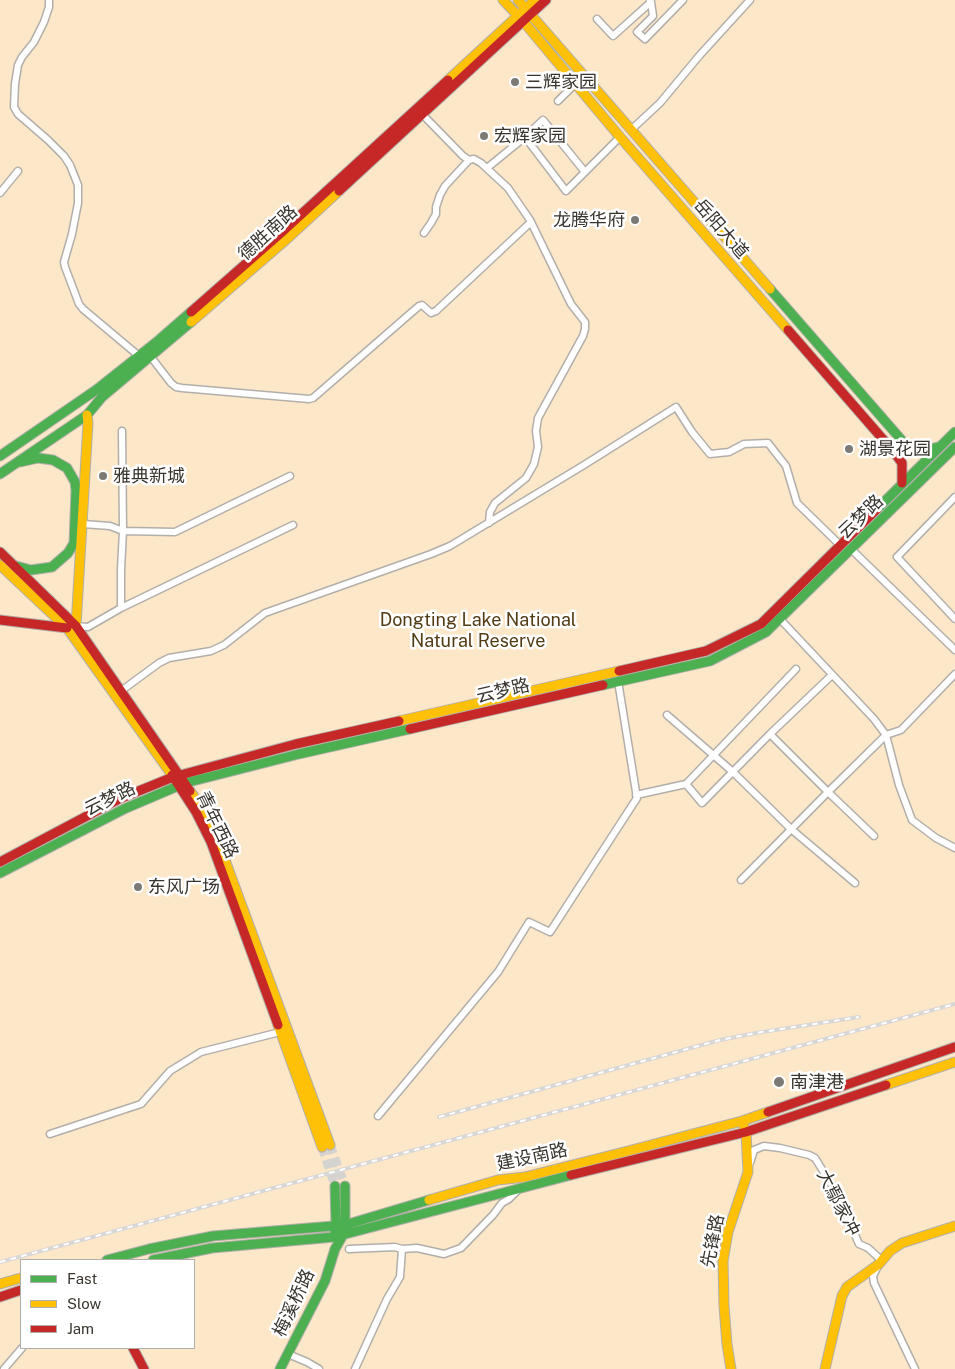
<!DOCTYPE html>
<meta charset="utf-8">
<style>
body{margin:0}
#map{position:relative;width:955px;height:1369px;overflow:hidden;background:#fcfaf8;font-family:"Public Sans",sans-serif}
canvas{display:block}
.legend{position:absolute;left:20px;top:1259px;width:175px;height:90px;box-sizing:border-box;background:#fff;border:1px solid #b0aeab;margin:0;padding:6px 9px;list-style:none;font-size:15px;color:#39352e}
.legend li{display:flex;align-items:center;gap:10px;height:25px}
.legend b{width:25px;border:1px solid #b0aeab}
</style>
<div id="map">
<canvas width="955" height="1369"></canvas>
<ul class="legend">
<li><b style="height:6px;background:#4caf50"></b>Fast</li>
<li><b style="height:6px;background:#ffc107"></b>Slow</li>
<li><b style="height:6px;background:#c62828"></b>Jam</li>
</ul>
</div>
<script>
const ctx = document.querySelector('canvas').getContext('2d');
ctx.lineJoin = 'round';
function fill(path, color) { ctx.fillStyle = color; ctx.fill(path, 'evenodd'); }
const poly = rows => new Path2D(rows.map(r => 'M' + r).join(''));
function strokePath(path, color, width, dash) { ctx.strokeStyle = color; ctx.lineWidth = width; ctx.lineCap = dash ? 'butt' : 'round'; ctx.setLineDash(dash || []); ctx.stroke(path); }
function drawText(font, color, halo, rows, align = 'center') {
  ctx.font = font + ' "Public Sans","Noto Sans SC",sans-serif'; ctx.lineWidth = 5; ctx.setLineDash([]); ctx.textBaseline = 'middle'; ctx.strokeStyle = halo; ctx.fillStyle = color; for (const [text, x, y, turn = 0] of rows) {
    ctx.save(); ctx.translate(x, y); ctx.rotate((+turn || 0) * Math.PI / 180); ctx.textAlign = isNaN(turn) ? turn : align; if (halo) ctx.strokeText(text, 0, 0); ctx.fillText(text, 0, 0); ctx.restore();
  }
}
const green = poly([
 [0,0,955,0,955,1369,0,1369],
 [21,1260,194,1260,194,1348,21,1348]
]);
const secondaryTunnel = poly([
 [330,1145,345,1186],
 [322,1147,335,1186]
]);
const street = poly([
 [49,0,49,7,44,22,34,42,22,57,18,65,15,84,14,107,18,114,48,140,64,156,70,165,78,185,78,203,72,234,64,262,65,267,79,304,83,309,139,356],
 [651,2,653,16,637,32,645,39,683,0],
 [597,19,613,36,651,2,650,1],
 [558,101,575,84],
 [422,114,463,156,469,160,474,159,481,163,508,188,530,220,571,304,585,322,585,329,583,336,538,418,536,431,538,447,534,464,526,478,495,503,490,512,489,523],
 [632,129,660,103,699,56,750,0],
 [525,137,543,120,585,172],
 [487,168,525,137,566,191,620,137],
 [0,193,18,171],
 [424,233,431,223,436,214,436,207,440,195,445,186,469,160],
 [151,357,171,383,176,387,182,388,309,399,313,398,419,306,422,305,431,313,436,311,531,222],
 [955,497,897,557,955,619],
 [83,524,110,526,123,531,175,532,290,476],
 [851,549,955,650],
 [121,608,121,569,123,531,122,431],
 [780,619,874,719,886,735,899,785,912,820,936,838,955,848],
 [76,626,88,627,121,608,293,525],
 [121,691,159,663,169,658,211,651,224,645,265,613,431,554,450,546,584,465,676,407,692,432,710,454,729,452,744,444,768,443,786,466,797,503,840,545],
 [667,715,733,772,791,829,855,883],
 [770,734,828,792,874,836],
 [686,784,796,669],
 [636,795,686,784,702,803,770,734,832,675],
 [741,880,828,792,886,735,901,730,955,674],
 [378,1116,498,972,529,922,550,932,637,798,618,681],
 [50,1134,141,1104,170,1071,201,1052,280,1032],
 [750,1163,754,1150,764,1146,780,1148,809,1155,815,1158,836,1192,859,1244,868,1248,879,1258,879,1264,873,1276,874,1283,915,1369],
 [349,1249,395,1247,402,1249,400,1277,387,1299,355,1369],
 [402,1249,417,1248,444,1254,461,1248,493,1215,502,1203,509,1199,517,1191],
 [288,1354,307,1362,319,1369],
 [4,1369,22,1348]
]);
const fast = poly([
 [770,289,905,444,910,448,918,450,926,450,938,447],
 [0,456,96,390,159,340,191,312],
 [0,474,87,415,102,397,191,322],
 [877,509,955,432],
 [16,566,31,570,52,567,68,553,74,543,76,490,75,482,67,468,53,460,38,458,20,462],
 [603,685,710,661,766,632,955,447],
 [0,873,124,809,185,783,299,754,410,729],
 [335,1186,336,1227,335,1232],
 [107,1260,149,1249,213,1236,345,1225,429,1200],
 [153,1260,212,1248,334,1237,571,1175],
 [280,1369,325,1281,335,1249,343,1235,345,1225,345,1186]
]);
const slow = poly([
 [503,0,523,21,620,137,788,330],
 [518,0,770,289],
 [448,80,535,0],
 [191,322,289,237,339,191],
 [0,565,67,628,172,775],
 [76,626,88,423,87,415],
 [399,721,619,671],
 [190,791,202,808,215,833,330,1145],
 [278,1025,322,1147],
 [886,1085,955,1062],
 [429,1200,498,1180,525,1177,628,1151,742,1121,768,1112],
 [0,1284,21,1278],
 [731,1369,727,1344,724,1306,723,1261,728,1232,748,1172,746,1132,742,1121],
 [825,1369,842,1296,847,1287,879,1264,890,1251,902,1243,955,1226]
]);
const jam = poly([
 [339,191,546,0],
 [191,312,282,232,448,80],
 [788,330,894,452,902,463,902,483],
 [0,552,76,626,190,791],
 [0,620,67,628],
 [619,671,706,651,761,624,877,509],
 [410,729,603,685],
 [172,775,196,812,211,842,278,1025],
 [0,862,119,799,173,777,296,744,399,721],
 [768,1112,955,1047],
 [571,1175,746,1132,886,1085],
 [0,1297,21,1290],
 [133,1348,144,1369]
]);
const rail = poly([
 [439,1117,720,1040,756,1033,859,1017],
 [0,1262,955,1004]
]);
const markers = [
 [515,82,5,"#7d7a75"],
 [484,136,5,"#7d7a75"],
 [635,220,5,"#7d7a75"],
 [849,449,5,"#7d7a75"],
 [103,476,5,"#7d7a75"],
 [138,887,5,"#7d7a75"],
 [779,1082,6,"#7d7a75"]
];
const poiNames = [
 ["三辉家园",525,82],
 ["宏辉家园",494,136],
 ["龙腾华府",625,220,"right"],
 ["湖景花园",859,449],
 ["雅典新城",113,476],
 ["东风广场",148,887],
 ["南津港",790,1082]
];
const streetNames = [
 ["岳阳大道",721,229,49],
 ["德胜南路",268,233,-42],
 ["云梦路",861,517,-44],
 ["云梦路",503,691,-13],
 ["云梦路",110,799,-26],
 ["青年西路",217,825,64],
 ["建设南路",532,1157,-12],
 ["大鄢家冲",838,1203,63],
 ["先锋路",713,1241,-79],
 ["梅溪桥路",294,1303,-65]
];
const parkNames = [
 ["Dongting Lake National",478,620],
 ["Natural Reserve",478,641]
];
fill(green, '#fde7c9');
strokePath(secondaryTunnel, '#d5d3d0', 9, [9, 4.5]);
strokePath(street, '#b2afaa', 9);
strokePath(fast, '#b2afaa', 11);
strokePath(slow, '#b2afaa', 11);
strokePath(jam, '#b2afaa', 11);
strokePath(street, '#fffefe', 6);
strokePath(fast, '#4caf50', 9);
strokePath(slow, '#ffc107', 9);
strokePath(jam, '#c62828', 9);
strokePath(rail, '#d7d7d6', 4);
strokePath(rail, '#fff', 2, [5.5]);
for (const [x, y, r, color] of markers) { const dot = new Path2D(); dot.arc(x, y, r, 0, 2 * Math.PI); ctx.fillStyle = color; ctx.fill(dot); strokePath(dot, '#fff', 2); }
drawText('18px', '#39352e', '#fff', poiNames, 'left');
drawText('18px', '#39352e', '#fff', streetNames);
drawText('18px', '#533b14', '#fff', parkNames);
</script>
